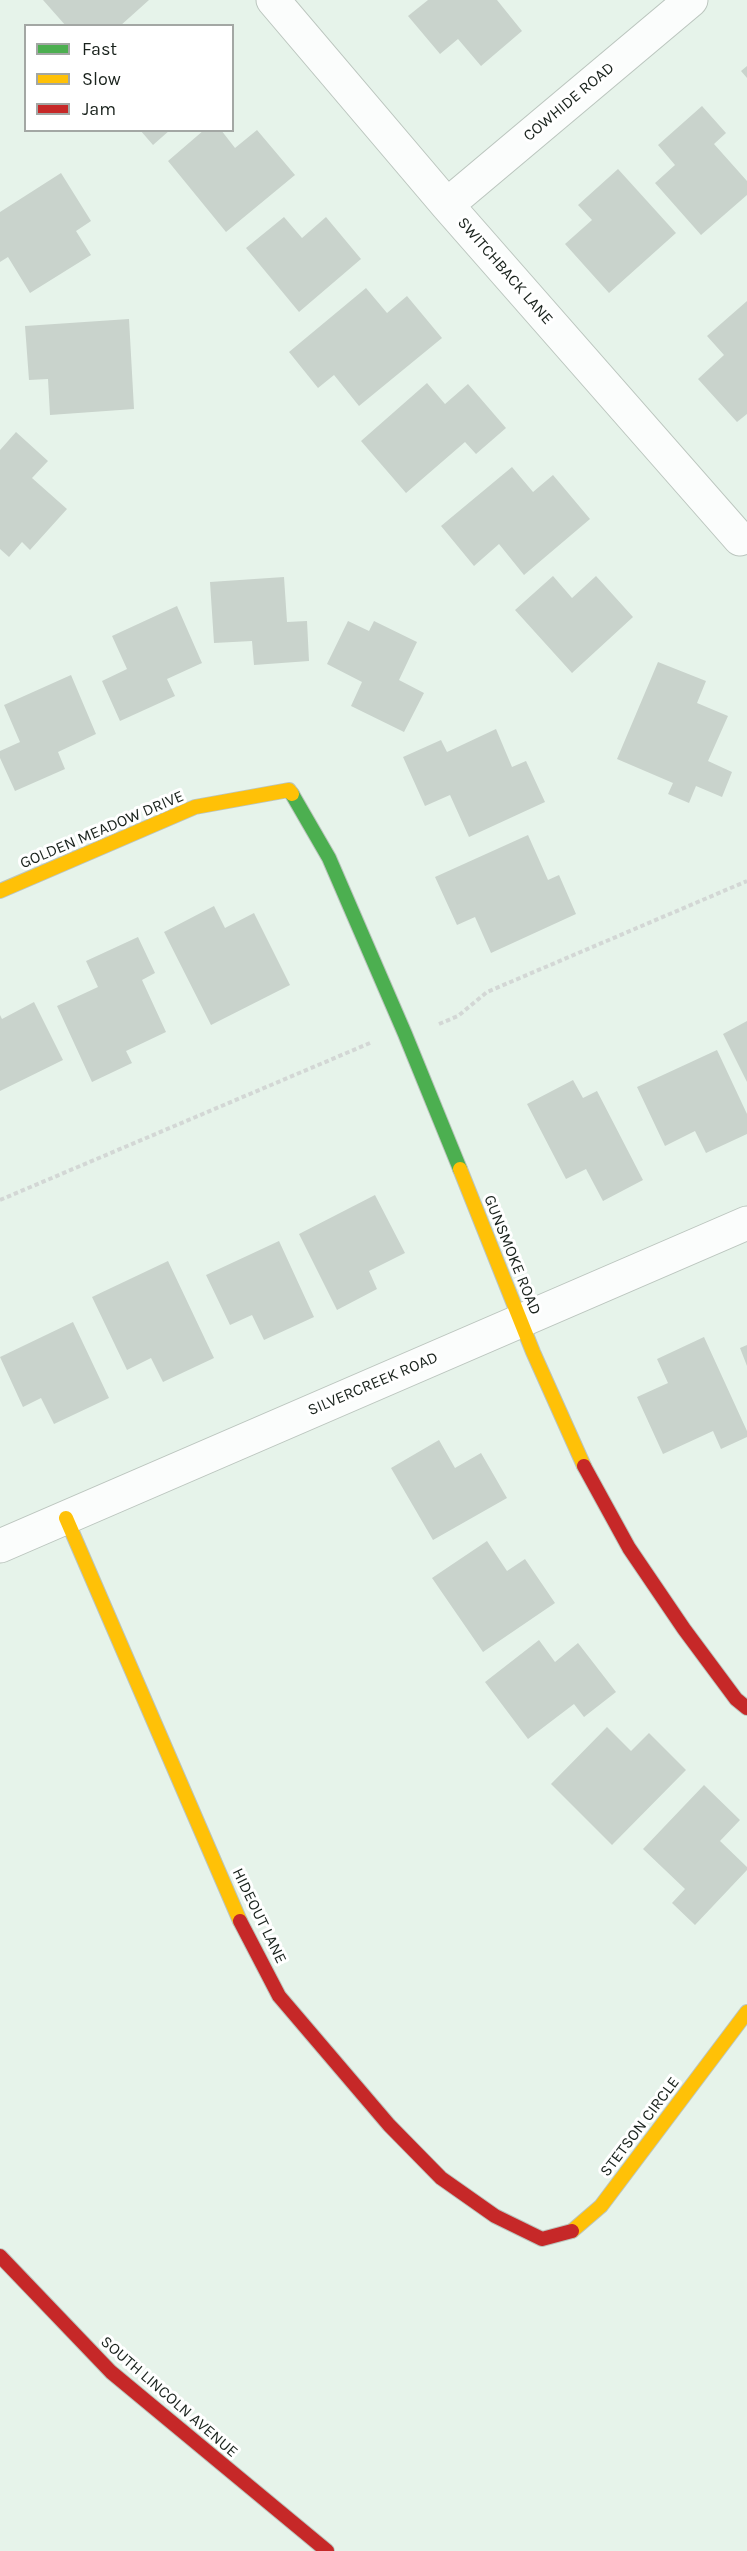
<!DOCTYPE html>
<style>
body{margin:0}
#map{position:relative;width:747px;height:2551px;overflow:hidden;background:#e6f3ea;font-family:Karla,sans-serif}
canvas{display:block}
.legend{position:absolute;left:24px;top:24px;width:210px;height:108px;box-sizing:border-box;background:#fff;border:2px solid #a3a7a4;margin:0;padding:8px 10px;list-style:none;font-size:18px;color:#19221c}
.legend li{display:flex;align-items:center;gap:12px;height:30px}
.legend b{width:30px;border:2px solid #a3a7a4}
</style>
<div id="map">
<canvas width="747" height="2551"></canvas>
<ul class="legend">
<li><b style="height:8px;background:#4caf50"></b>Fast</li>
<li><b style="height:8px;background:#ffc107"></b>Slow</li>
<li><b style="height:8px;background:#c62828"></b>Jam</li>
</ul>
</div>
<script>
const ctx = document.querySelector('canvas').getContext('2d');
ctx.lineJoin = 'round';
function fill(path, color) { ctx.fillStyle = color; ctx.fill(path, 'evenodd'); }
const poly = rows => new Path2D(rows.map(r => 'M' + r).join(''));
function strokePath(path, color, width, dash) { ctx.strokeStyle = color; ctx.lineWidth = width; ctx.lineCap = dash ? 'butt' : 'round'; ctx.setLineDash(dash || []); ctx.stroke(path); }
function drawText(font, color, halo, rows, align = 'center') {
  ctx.font = font + ' Karla,sans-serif'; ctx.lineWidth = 6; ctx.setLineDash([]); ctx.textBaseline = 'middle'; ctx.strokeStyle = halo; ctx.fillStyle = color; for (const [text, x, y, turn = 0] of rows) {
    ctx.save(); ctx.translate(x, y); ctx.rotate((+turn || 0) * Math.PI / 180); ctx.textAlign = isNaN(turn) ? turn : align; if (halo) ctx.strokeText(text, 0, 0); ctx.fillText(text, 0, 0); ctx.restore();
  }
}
const building = poly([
 [43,0,149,0,120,26,66,26],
 [428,0,497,0,522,31,481,66,458,39,440,54,408,16],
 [747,66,747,78,741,71],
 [702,106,726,133,714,144,747,181,747,195,701,235,655,183,675,165,658,145],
 [140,130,170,130,153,145],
 [204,130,221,130,235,148,257,130,295,175,226,232,168,161],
 [618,169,676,233,609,293,565,244,592,220,578,205],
 [61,173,91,221,76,231,91,255,30,293,8,257,0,262,0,212],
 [284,217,302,238,326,217,361,259,299,312,246,248],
 [366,288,387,313,407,296,442,338,359,406,334,375,318,388,289,352],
 [747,301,747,414,737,422,698,379,724,355,707,336],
 [129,319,134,409,50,415,48,379,29,380,25,326],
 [427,383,445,404,468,384,506,428,476,454,465,442,406,493,361,441],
 [16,432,48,461,32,478,67,509,30,550,22,542,9,557,0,549,0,450],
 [512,467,533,492,553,475,590,519,524,575,499,544,474,566,441,526],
 [553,576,572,598,596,576,633,617,572,673,515,610],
 [284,577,287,622,307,621,309,661,254,665,252,641,214,643,210,582],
 [177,606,202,663,167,679,175,696,120,721,102,681,127,669,112,636],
 [348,621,369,631,374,621,417,642,399,680,424,693,404,732,351,706,362,682,327,664],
 [658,662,706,681,697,703,728,716,708,761,732,772,722,797,696,786,689,803,668,794,673,783,617,759],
 [71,675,96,734,58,752,65,769,15,791,0,758,0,751,20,742,4,705],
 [496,729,512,767,526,761,545,802,469,837,450,795,425,806,403,757,441,740,447,752],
 [528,835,548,880,559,875,576,914,491,953,475,917,457,925,435,877],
 [214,906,225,928,254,913,290,985,211,1025,164,932],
 [138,937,155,973,142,980,166,1032,126,1051,132,1063,92,1082,57,1006,98,987,86,961],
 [34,1002,63,1060,0,1091,0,1015,2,1019],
 [747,1021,747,1082,723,1034],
 [717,1050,747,1114,747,1134,706,1153,695,1131,665,1146,637,1087],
 [573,1080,583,1098,597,1091,643,1180,603,1201,586,1169,566,1179,527,1104],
 [375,1195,405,1253,369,1271,377,1289,337,1310,299,1234],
 [279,1241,314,1317,264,1340,252,1315,230,1325,206,1275],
 [168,1261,214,1358,163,1382,151,1358,127,1370,92,1297],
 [73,1322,109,1398,54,1424,41,1398,23,1407,0,1357],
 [704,1337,747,1431,747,1437,721,1449,713,1431,663,1454,637,1397,668,1383,657,1359],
 [747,1345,747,1366,740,1348],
 [439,1440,455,1468,481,1453,507,1498,433,1540,391,1468],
 [487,1541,507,1571,525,1559,555,1603,483,1652,432,1578],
 [539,1640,555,1662,578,1643,616,1692,584,1717,574,1704,528,1739,485,1682],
 [607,1727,631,1751,649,1733,686,1770,612,1845,551,1784],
 [704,1785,740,1820,720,1841,747,1867,747,1870,695,1925,672,1903,685,1889,643,1849]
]);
const path = poly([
 [439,1024,458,1016,487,992,747,881],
 [0,1200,370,1043]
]);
const street = poly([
 [273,0,447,205,740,539],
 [447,205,691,0],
 [0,1546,747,1223]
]);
const fast = poly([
 [292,794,329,858,405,1034,460,1169]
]);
const slow = poly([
 [0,891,195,807,289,790,292,794],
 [460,1169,533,1352,584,1466],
 [66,1518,240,1921],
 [572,2231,601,2206,747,2012]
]);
const jam = poly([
 [584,1466,629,1548,684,1629,736,1699,747,1708],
 [240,1921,279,1996,389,2125,441,2178,495,2216,542,2239,572,2231],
 [0,2256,111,2372,327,2551]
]);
const streetNames = [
 ["COWHIDE ROAD",569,102,-40],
 ["SWITCHBACK LANE",505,271,49],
 ["GOLDEN MEADOW DRIVE",102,830,-23],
 ["GUNSMOKE ROAD",512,1255,68],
 ["SILVERCREEK ROAD",373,1384,-23],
 ["HIDEOUT LANE",259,1916,64],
 ["STETSON CIRCLE",640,2127,-53],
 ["SOUTH LINCOLN AVENUE",169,2397,41]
];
fill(building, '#c9d3cc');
strokePath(street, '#bbc5be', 35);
strokePath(fast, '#bbc5be', 16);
strokePath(slow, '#bbc5be', 16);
strokePath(jam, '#bbc5be', 16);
strokePath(path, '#d3d7d5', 4, [4.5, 3]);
strokePath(street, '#fbfdfc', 33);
strokePath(fast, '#4caf50', 14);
strokePath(slow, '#ffc107', 14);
strokePath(jam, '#c62828', 14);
drawText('16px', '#19221c', '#fff', streetNames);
</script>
